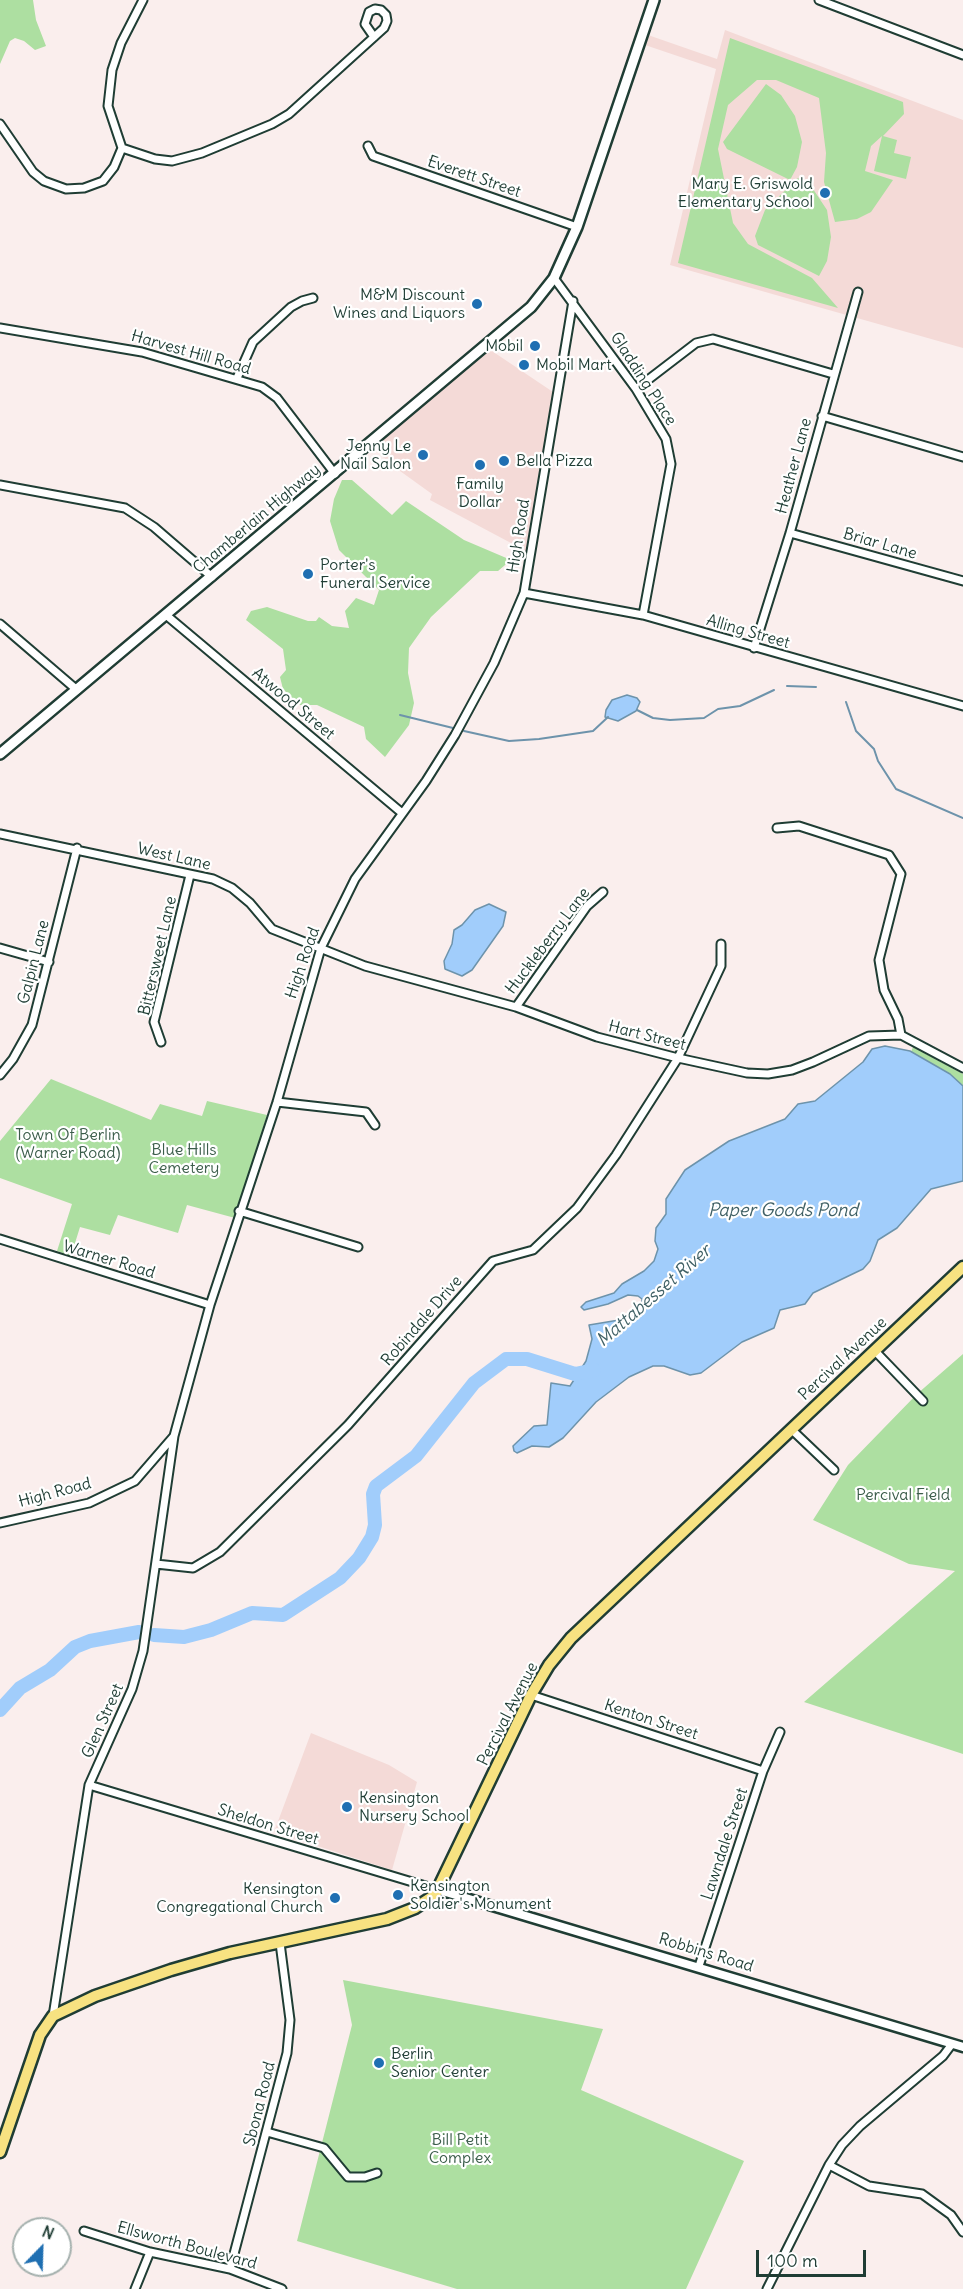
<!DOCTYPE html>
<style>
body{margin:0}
#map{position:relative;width:963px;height:2289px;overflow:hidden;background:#faeeed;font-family:Delius,sans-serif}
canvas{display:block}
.north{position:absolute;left:12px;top:2217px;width:60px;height:60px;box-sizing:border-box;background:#fff;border:2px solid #a5b1ae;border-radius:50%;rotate:23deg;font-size:16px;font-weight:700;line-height:24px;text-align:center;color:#1f3d34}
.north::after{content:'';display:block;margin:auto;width:21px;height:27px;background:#1f6fb2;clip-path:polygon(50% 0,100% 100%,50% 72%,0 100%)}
.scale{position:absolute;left:756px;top:2250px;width:110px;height:27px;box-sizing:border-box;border:3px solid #1f3d34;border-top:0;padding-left:8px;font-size:18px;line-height:21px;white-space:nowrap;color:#1f3d34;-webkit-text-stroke:4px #fff;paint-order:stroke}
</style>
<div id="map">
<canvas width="963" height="2289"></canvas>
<div class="north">N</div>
<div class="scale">100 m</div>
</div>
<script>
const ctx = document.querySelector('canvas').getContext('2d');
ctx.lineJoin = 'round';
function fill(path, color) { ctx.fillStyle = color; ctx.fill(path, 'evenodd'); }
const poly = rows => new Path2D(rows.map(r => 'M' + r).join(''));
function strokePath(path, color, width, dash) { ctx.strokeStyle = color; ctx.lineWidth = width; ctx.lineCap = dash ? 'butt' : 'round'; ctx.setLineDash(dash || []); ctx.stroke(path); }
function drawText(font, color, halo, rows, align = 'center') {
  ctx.font = font + ' Delius,sans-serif'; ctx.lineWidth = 4.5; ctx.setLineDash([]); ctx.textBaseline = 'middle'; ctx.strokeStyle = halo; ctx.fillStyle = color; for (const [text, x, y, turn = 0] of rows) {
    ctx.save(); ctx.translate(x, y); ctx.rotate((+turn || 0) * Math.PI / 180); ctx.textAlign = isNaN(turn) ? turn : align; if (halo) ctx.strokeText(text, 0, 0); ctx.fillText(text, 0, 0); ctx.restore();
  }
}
const built = poly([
 [725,30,963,120,963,348,670,265,716,69,645,45,648,35,717,59],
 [489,349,553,392,526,551,430,500,432,494,400,471,384,458,375,445],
 [311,1733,389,1765,417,1782,392,1870,274,1832]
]);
const green = poly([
 [0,0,33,0,36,20,46,46,35,50,24,41,15,38,10,41,0,64],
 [730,38,903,102,904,114,883,136,897,140,894,153,911,157,906,179,874,171,882,136,871,146,865,171,893,180,871,212,857,219,835,222,824,182,826,153,819,98,776,80,757,80,728,105,718,149,733,223,748,244,812,278,838,308,678,263],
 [766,84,781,95,795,116,802,142,797,167,790,180,727,149,723,142],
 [798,178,813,189,827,210,831,237,827,261,819,276,758,245,755,236,765,210],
 [342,480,352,480,392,515,406,501,464,540,511,560,498,571,480,571,431,617,409,648,408,673,414,703,409,725,385,757,366,739,364,727,317,705,299,705,283,689,280,677,286,670,283,649,246,620,251,611,267,607,308,621,316,621,319,617,332,626,349,628,345,611,356,598,374,605,379,590,339,550,330,521,334,499],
 [913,1047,963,1074,963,1088,911,1052],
 [51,1079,151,1120,160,1104,202,1116,207,1101,267,1115,235,1218,187,1205,178,1233,118,1215,110,1235,80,1227,71,1256,57,1251,72,1204,0,1178,0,1141],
 [963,1354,963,1754,804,1702,955,1571,909,1564,813,1520,848,1465,917,1394],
 [343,1980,603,2029,581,2090,744,2161,686,2289,457,2289,297,2241,352,2025]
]);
const water = poly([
 [627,695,637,698,640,702,636,711,618,721,605,717,606,710,612,700,627,695],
 [489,904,506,912,503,926,472,970,462,976,445,969,444,961,452,944,454,930,462,925,475,910,489,904],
 [885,1046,910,1051,950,1074,963,1086,963,1181,931,1189,897,1228,878,1240,870,1261,863,1269,813,1293,805,1304,780,1310,774,1328,742,1342,701,1373,690,1375,664,1366,653,1366,629,1377,596,1402,563,1438,549,1447,532,1446,517,1453,514,1451,513,1446,534,1426,547,1425,551,1383,570,1386,586,1361,592,1339,589,1325,625,1319,642,1304,642,1299,638,1296,628,1295,608,1304,584,1310,581,1307,586,1302,614,1293,622,1284,644,1271,654,1261,658,1249,655,1241,656,1228,666,1214,666,1199,685,1170,729,1141,785,1119,798,1104,815,1101,863,1062,872,1049,885,1046]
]);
const stream = poly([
 [787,686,816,687],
 [846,702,856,731,874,749,878,761,896,789,963,818],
 [637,710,653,718,670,720,704,718,718,709,740,706,774,690],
 [400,715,453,728],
 [464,731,509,741,539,739,593,731,608,717]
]);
const river = poly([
 [154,1635,184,1637,211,1630,252,1613,283,1615,340,1578,359,1558,372,1537,375,1525,373,1494,376,1486,416,1456,474,1383,506,1359,527,1359,575,1374,594,1370],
 [0,1710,20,1688,50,1670,75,1647,90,1641,139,1632]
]);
const minor = poly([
 [143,0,121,43,112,70,108,106,122,148,155,159,172,161,202,153,272,124,289,114,384,28,387,21,386,15,381,10,375,9,369,12,365,24,374,37],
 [819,0,963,55],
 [0,124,33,172,44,181,66,189,84,188,103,181,114,167,122,148],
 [368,146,373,156,577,227],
 [554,278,636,389,666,439,671,464,643,615],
 [0,328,142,352,262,387,277,398,335,474],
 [237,378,253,342,291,307,302,301,313,298],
 [636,389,696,343,713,339,833,374],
 [822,416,963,457],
 [0,485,125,508,154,527,212,577],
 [790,533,963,581],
 [524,593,643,615,963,706],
 [166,615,402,813],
 [0,624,77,690],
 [754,648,790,533,858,292],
 [777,828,799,826,889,855,901,874,879,960,884,990,898,1019,901,1035],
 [0,834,213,879,232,888,250,903,272,929,365,966,516,1007,597,1037,678,1058,747,1073,768,1074,792,1070,813,1062,869,1036,901,1035,963,1068],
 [0,948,49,962],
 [516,1007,587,906,603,892],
 [161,1042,154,1022,190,875],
 [0,1075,13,1059,32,1025,77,848],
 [277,1102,366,1112,375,1125],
 [239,1211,358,1247],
 [0,1239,210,1305],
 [874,1350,923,1401],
 [791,1429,834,1470],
 [0,1523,89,1503,135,1481,174,1436,210,1305,277,1102,321,948,355,879,426,781,455,735,494,663,524,593,573,301],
 [156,1564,193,1568,220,1552,348,1425,493,1261,533,1250,577,1208,616,1155,678,1058,721,966,721,944],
 [531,1695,763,1771],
 [89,1785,439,1890],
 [699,1966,763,1771,780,1732],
 [53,2016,89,1785,132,1689,143,1651,174,1436],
 [267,2132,324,2148,348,2177,365,2177,377,2173],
 [829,2165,869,2186,922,2194,951,2215,963,2232],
 [84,2231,150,2252,230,2269,282,2289],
 [230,2269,287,2053,290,2020,280,1943],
 [135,2289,150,2252],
 [767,2289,829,2165,842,2145,860,2126,943,2056,952,2044]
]);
const tertiary = poly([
 [439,1890,963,2047]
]);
const secondary = poly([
 [0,754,531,307,554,278,577,227,654,0]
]);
const primary = poly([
 [0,2152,40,2035,53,2016,95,1996,171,1970,230,1953,387,1919,415,1908,435,1895,531,1695,549,1665,571,1638,963,1267]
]);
const markers = [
 [825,193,6,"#1f6fb2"],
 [477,304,6,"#1f6fb2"],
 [535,346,6,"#1f6fb2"],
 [524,365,6,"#1f6fb2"],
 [423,455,6,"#1f6fb2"],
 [504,461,6,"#1f6fb2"],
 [480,465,6,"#1f6fb2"],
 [308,574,6,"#1f6fb2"],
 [347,1807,6,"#1f6fb2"],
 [398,1895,6,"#1f6fb2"],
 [335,1898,6,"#1f6fb2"],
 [379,2063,6,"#1f6fb2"]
];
const streetNames = [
 ["Everett Street",474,177,19],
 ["Harvest Hill Road",191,353,16],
 ["Gladding Place",643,379,57],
 ["Heather Lane",794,466,-75],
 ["Chamberlain Highway",257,519,-40],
 ["High Road",519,536,-81],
 ["Briar Lane",880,544,16],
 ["Alling Street",748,632,16],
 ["Atwood Street",293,704,40],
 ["West Lane",174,857,13],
 ["Huckleberry Lane",548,941,-53],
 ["Bittersweet Lane",158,956,-77],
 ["Galpin Lane",34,962,-76],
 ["High Road",303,963,-71],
 ["Hart Street",647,1036,14],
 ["Warner Road",109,1260,17],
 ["Robindale Drive",422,1321,-49],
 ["Percival Avenue",843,1359,-43],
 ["High Road",55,1493,-15],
 ["Percival Avenue",508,1714,-63],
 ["Kenton Street",651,1720,18],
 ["Glen Street",103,1721,-66],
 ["Sheldon Street",268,1825,17],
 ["Lawndale Street",725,1844,-72],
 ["Robbins Road",706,1953,17],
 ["Sbona Road",260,2104,-76],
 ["Ellsworth Boulevard",187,2246,15]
];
const poiNames = [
 ["Mary E. Griswold",813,184,"right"],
 ["Elementary School",813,202,"right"],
 ["M&M Discount",465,295,"right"],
 ["Wines and Liquors",465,313,"right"],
 ["Mobil",523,346,"right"],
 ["Mobil Mart",536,365],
 ["Jenny Le",411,446,"right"],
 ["Nail Salon",411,464,"right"],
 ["Bella Pizza",516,461],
 ["Family",480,484,"center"],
 ["Dollar",480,502,"center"],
 ["Porter's",320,565],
 ["Funeral Service",320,583],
 ["Kensington",359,1798],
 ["Nursery School",359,1816],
 ["Kensington",410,1886],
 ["Soldier's Monument",410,1904],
 ["Kensington",323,1889,"right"],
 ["Congregational Church",323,1907,"right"],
 ["Berlin",391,2054],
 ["Senior Center",391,2072]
];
const parkNames = [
 ["Town Of Berlin",68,1135],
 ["(Warner Road)",68,1153],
 ["Blue Hills",184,1150],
 ["Cemetery",184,1168],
 ["Percival Field",903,1495],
 ["Bill Petit",460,2140],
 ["Complex",460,2158]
];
const waterNames = [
 ["Paper Goods Pond",783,1211],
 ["Mattabesset River",654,1296,-41]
];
fill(built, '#f4dad7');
fill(green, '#addfa1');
fill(water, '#a1cdfb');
strokePath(water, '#6d93ab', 1.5);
strokePath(stream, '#6d93ab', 2);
strokePath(river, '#a1cdfb', 14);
strokePath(minor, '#1f3d34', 11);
strokePath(tertiary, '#1f3d34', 13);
strokePath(secondary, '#1f3d34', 14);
strokePath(primary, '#1f3d34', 15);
strokePath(minor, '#fff', 7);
strokePath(tertiary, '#fff', 8);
strokePath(secondary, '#fff', 9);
strokePath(primary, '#f7e281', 10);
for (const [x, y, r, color] of markers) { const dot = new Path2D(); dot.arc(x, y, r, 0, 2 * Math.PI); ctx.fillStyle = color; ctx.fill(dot); strokePath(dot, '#fff', 2); }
drawText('16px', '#1f3d34', '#fff', streetNames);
drawText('16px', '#1f3d34', '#fff', poiNames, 'left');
drawText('16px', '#3b5d4a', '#fff', parkNames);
drawText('italic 18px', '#406166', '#fff', waterNames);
</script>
